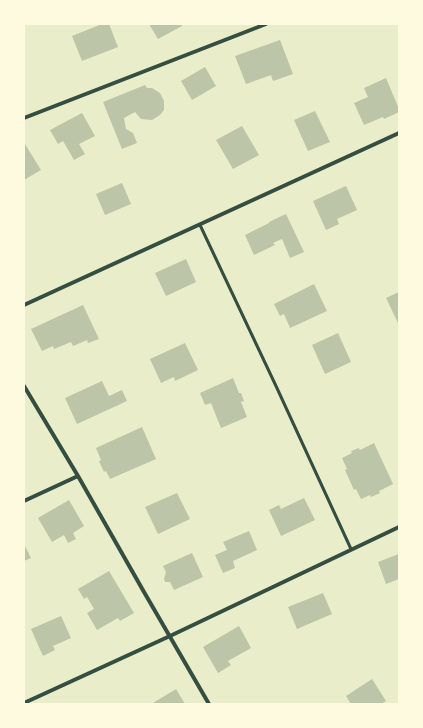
<!DOCTYPE html>
<style>
body{margin:0}
#map{position:relative;width:423px;height:728px;overflow:hidden;background:#e9edc9;font-family:"Golos Text",sans-serif}
canvas{display:block}
.frame{position:absolute;inset:0;border:25px solid #fefae0;pointer-events:none}
</style>
<div id="map">
<canvas width="423" height="728"></canvas>
<div class="frame"></div>
</div>
<script>
const ctx = document.querySelector('canvas').getContext('2d');
ctx.lineJoin = 'round';
function fill(path, color) { ctx.fillStyle = color; ctx.fill(path, 'evenodd'); }
const poly = rows => new Path2D(rows.map(r => 'M' + r).join(''));
function strokePath(path, color, width, dash) { ctx.strokeStyle = color; ctx.lineWidth = width; ctx.lineCap = dash ? 'butt' : 'round'; ctx.setLineDash(dash || []); ctx.stroke(path); }
const building = poly([
 [102,24,109,24,118,47,82,61,72,36],
 [149,24,181,24,182,26,158,39],
 [280,40,293,74,273,81,271,75,246,84,235,56],
 [205,67,216,86,192,100,181,81],
 [386,78,399,109,399,112,384,119,383,117,364,125,354,103,368,97,364,88],
 [145,85,147,88,152,88,160,93,164,101,164,110,160,115,152,120,141,119,135,112,124,118,126,129,133,133,137,143,122,149,103,102],
 [315,111,330,142,308,151,294,120],
 [82,113,95,136,79,144,85,154,74,160,63,141,58,144,50,130],
 [242,126,259,155,233,169,216,140],
 [24,144,25,144,41,170,24,180],
 [122,183,131,204,105,215,96,194],
 [346,186,357,210,337,219,339,224,326,230,313,201],
 [286,214,304,252,290,258,282,239,273,243,275,245,254,255,245,235,269,223,269,222],
 [186,259,196,282,166,296,155,273],
 [314,284,327,311,290,328,284,314,280,316,274,304],
 [399,292,399,325,386,298],
 [83,305,99,339,88,343,87,340,73,346,71,342,54,349,53,346,42,351,31,329],
 [338,333,351,362,325,374,312,345],
 [185,343,198,370,175,381,174,377,161,383,150,359],
 [233,378,239,393,241,393,244,401,241,402,247,417,221,428,211,403,205,405,200,393],
 [102,381,109,396,122,390,127,401,77,424,65,398],
 [142,427,156,459,110,479,106,471,104,472,99,461,101,460,96,448],
 [374,443,393,484,379,491,380,493,371,497,370,495,361,499,356,489,354,490,345,470,347,469,342,458,352,453,351,451,359,448,360,450],
 [177,493,190,519,158,534,145,507],
 [304,498,315,520,281,536,269,510,279,505,281,509],
 [69,500,84,526,73,533,76,539,68,543,64,535,52,542,38,518],
 [249,531,257,550,233,561,235,568,223,573,215,555,227,550,223,542],
 [24,544,31,558,24,561],
 [192,553,203,577,174,590,170,582,165,582,164,579,166,572,163,566],
 [399,554,399,579,386,584,378,562],
 [109,571,134,613,120,621,118,618,97,630,87,613,94,609,87,597,84,599,78,589],
 [323,593,332,614,297,629,288,607],
 [61,616,71,638,53,646,55,650,43,656,31,629],
 [239,626,251,648,228,661,231,665,218,673,203,647],
 [372,679,386,701,381,704,351,704,346,696],
 [176,689,185,704,153,704,153,703]
]);
const service = poly([
 [200,225,276,386,351,549]
]);
const minor = poly([
 [24,118,266,24],
 [24,305,399,133],
 [24,386,78,476,144,592,209,704],
 [24,501,78,476],
 [24,703,170,636,399,527]
]);
fill(building, '#bcc5a7');
strokePath(service, '#344e41', 3);
strokePath(minor, '#344e41', 4);
</script>
